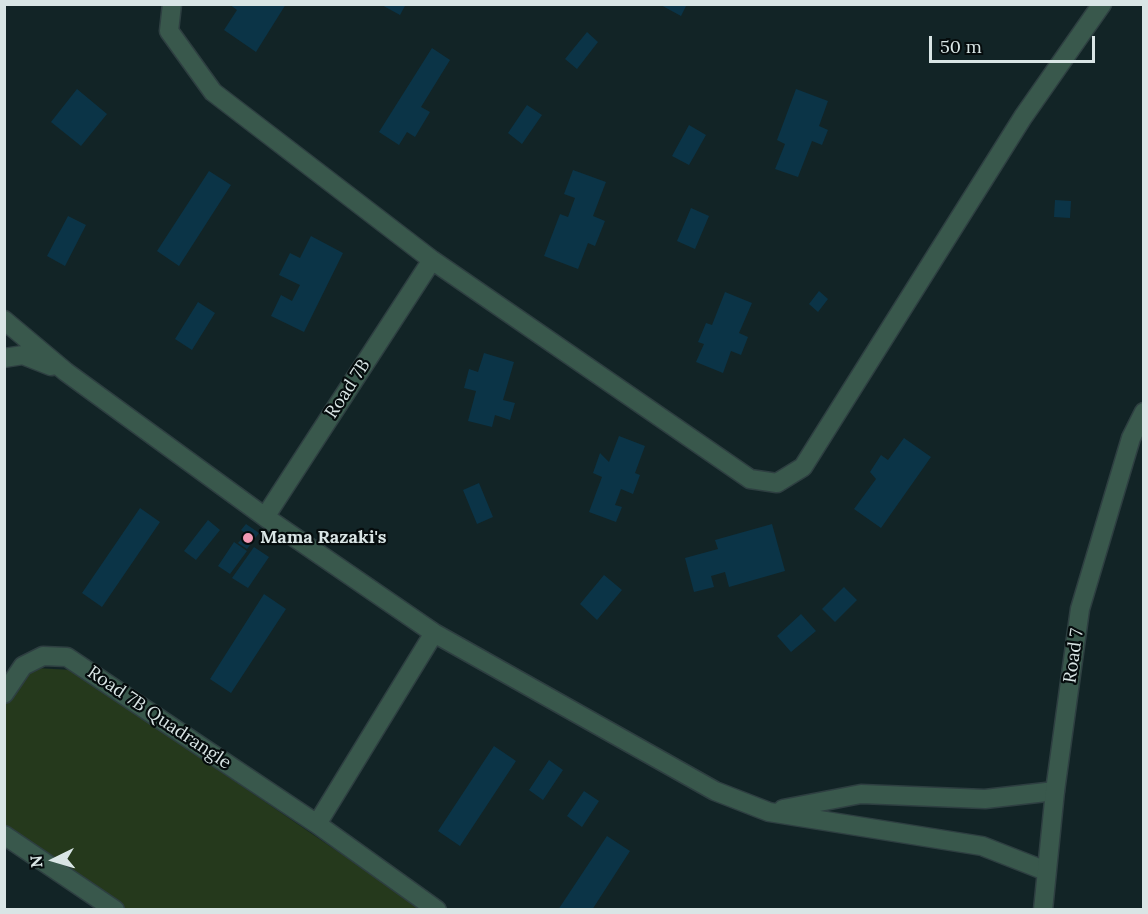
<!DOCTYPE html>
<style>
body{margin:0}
#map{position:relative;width:1148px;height:914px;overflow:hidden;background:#122426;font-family:Lora,serif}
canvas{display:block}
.frame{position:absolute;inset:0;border:6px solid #d9e5e5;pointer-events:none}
.north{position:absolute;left:24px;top:830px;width:60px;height:60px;-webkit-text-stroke:4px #050c0d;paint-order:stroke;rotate:265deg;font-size:16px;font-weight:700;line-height:24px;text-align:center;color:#d9e5e5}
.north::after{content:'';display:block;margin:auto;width:21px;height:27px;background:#d9e5e5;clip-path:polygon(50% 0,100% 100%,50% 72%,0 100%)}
.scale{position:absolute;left:929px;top:36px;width:166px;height:27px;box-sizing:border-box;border:3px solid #d9e5e5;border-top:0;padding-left:8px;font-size:18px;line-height:21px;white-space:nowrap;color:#d9e5e5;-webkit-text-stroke:4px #050c0d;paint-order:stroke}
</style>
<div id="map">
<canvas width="1148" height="914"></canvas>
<div class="frame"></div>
<div class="north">N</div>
<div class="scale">50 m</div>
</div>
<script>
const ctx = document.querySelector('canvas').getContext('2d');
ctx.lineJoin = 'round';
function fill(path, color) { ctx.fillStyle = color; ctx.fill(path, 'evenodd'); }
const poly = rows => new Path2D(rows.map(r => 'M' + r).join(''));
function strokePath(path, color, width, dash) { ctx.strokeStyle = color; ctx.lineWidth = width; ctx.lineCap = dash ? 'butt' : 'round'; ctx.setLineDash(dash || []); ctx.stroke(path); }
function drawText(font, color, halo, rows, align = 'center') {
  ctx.font = font + ' Lora,serif'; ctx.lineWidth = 4.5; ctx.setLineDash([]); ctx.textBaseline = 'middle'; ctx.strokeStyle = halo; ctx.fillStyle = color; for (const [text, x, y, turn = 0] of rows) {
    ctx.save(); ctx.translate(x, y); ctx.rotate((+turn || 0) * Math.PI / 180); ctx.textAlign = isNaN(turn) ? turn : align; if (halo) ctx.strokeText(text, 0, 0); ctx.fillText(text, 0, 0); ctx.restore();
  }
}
const green = poly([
 [35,668,72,670,422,909,126,909,5,826,4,707,22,680]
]);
const building = poly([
 [229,4,286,4,256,52,224,30,237,10],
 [380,4,406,4,400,15],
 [659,4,687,4,681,16],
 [587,32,598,42,577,69,565,59],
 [432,48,450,60,421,107,430,112,415,137,407,132,399,145,379,132],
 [77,89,107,114,81,146,51,122],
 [796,89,828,101,819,126,828,130,822,145,812,141,798,177,775,169,785,144,777,140],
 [527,105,542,115,522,144,508,133],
 [689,125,706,135,689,165,672,156],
 [573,170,606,182,593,216,605,221,595,246,588,243,578,269,544,256,560,214,568,217,575,198,564,194],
 [209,171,231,185,179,266,157,251],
 [1055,200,1071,201,1070,218,1054,217],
 [691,208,709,216,695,249,677,241],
 [68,216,86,225,65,266,47,256],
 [311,236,343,253,304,332,271,316,281,295,292,301,300,285,279,275,290,253,300,258],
 [819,291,828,299,818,312,809,304],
 [725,292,752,303,739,333,748,337,741,355,731,351,723,373,696,362,704,344,698,342,706,323,712,325],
 [198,302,215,313,192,350,175,339],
 [484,353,514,362,503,400,515,403,510,420,495,415,492,427,468,421,476,391,464,388,469,369,478,372],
 [619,436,645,446,635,473,640,475,633,494,621,489,615,505,622,507,616,522,589,512,602,477,593,473,600,453,609,462],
 [904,438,931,457,881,528,854,509,876,479,870,472,881,455,888,460],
 [479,483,493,517,477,524,463,490],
 [140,508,160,522,102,607,82,593],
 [208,520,220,530,196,560,184,551],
 [246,524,259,533,247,549,238,543,246,534,241,530],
 [772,524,785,571,729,587,725,572,711,576,714,587,694,592,685,558,718,549,715,540],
 [234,542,247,551,230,574,218,566],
 [254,547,269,557,248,588,232,578],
 [604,575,622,590,597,620,580,604],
 [844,587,857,600,835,622,822,609],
 [264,594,286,609,231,693,210,679],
 [801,614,816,631,791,652,777,636],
 [494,746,516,761,460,846,438,831],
 [549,760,563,770,543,800,529,790],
 [584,791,599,801,582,827,567,816],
 [607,836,630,851,592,910,558,910]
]);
const minor = poly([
 [172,4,169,31,213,92,432,260,750,479,777,483,803,467,1023,117,1102,4],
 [4,320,66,372,265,517,434,633,715,791,769,812,982,846,1046,871],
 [4,358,23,355,51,366],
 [265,517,432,260],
 [4,694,23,666,43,656,67,657,317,824,437,910],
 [783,809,861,794,985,799,1055,791],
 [317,824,434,633],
 [4,835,115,910]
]);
const tertiary = poly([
 [1043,910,1055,791,1080,609,1131,438,1144,412]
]);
const markers = [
 [248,538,6,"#f19ab4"]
];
const streetNames = [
 ["Road 7B",348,389,-57],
 ["Road 7",1074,656,-82],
 ["Road 7B Quadrangle",159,718,34]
];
const poiNames = [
 ["Mama Razaki's",260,538]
];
fill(green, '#25391c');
fill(building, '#0b3447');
strokePath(minor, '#2e3f41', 21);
strokePath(tertiary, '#2e3f41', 21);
strokePath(minor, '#39584c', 18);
strokePath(tertiary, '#39584c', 18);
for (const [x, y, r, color] of markers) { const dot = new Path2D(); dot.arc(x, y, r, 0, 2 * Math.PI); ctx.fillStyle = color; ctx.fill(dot); strokePath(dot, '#050c0d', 2); }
drawText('18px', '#d9e5e5', '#050c0d', streetNames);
drawText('bold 18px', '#d9e5e5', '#050c0d', poiNames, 'left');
</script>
